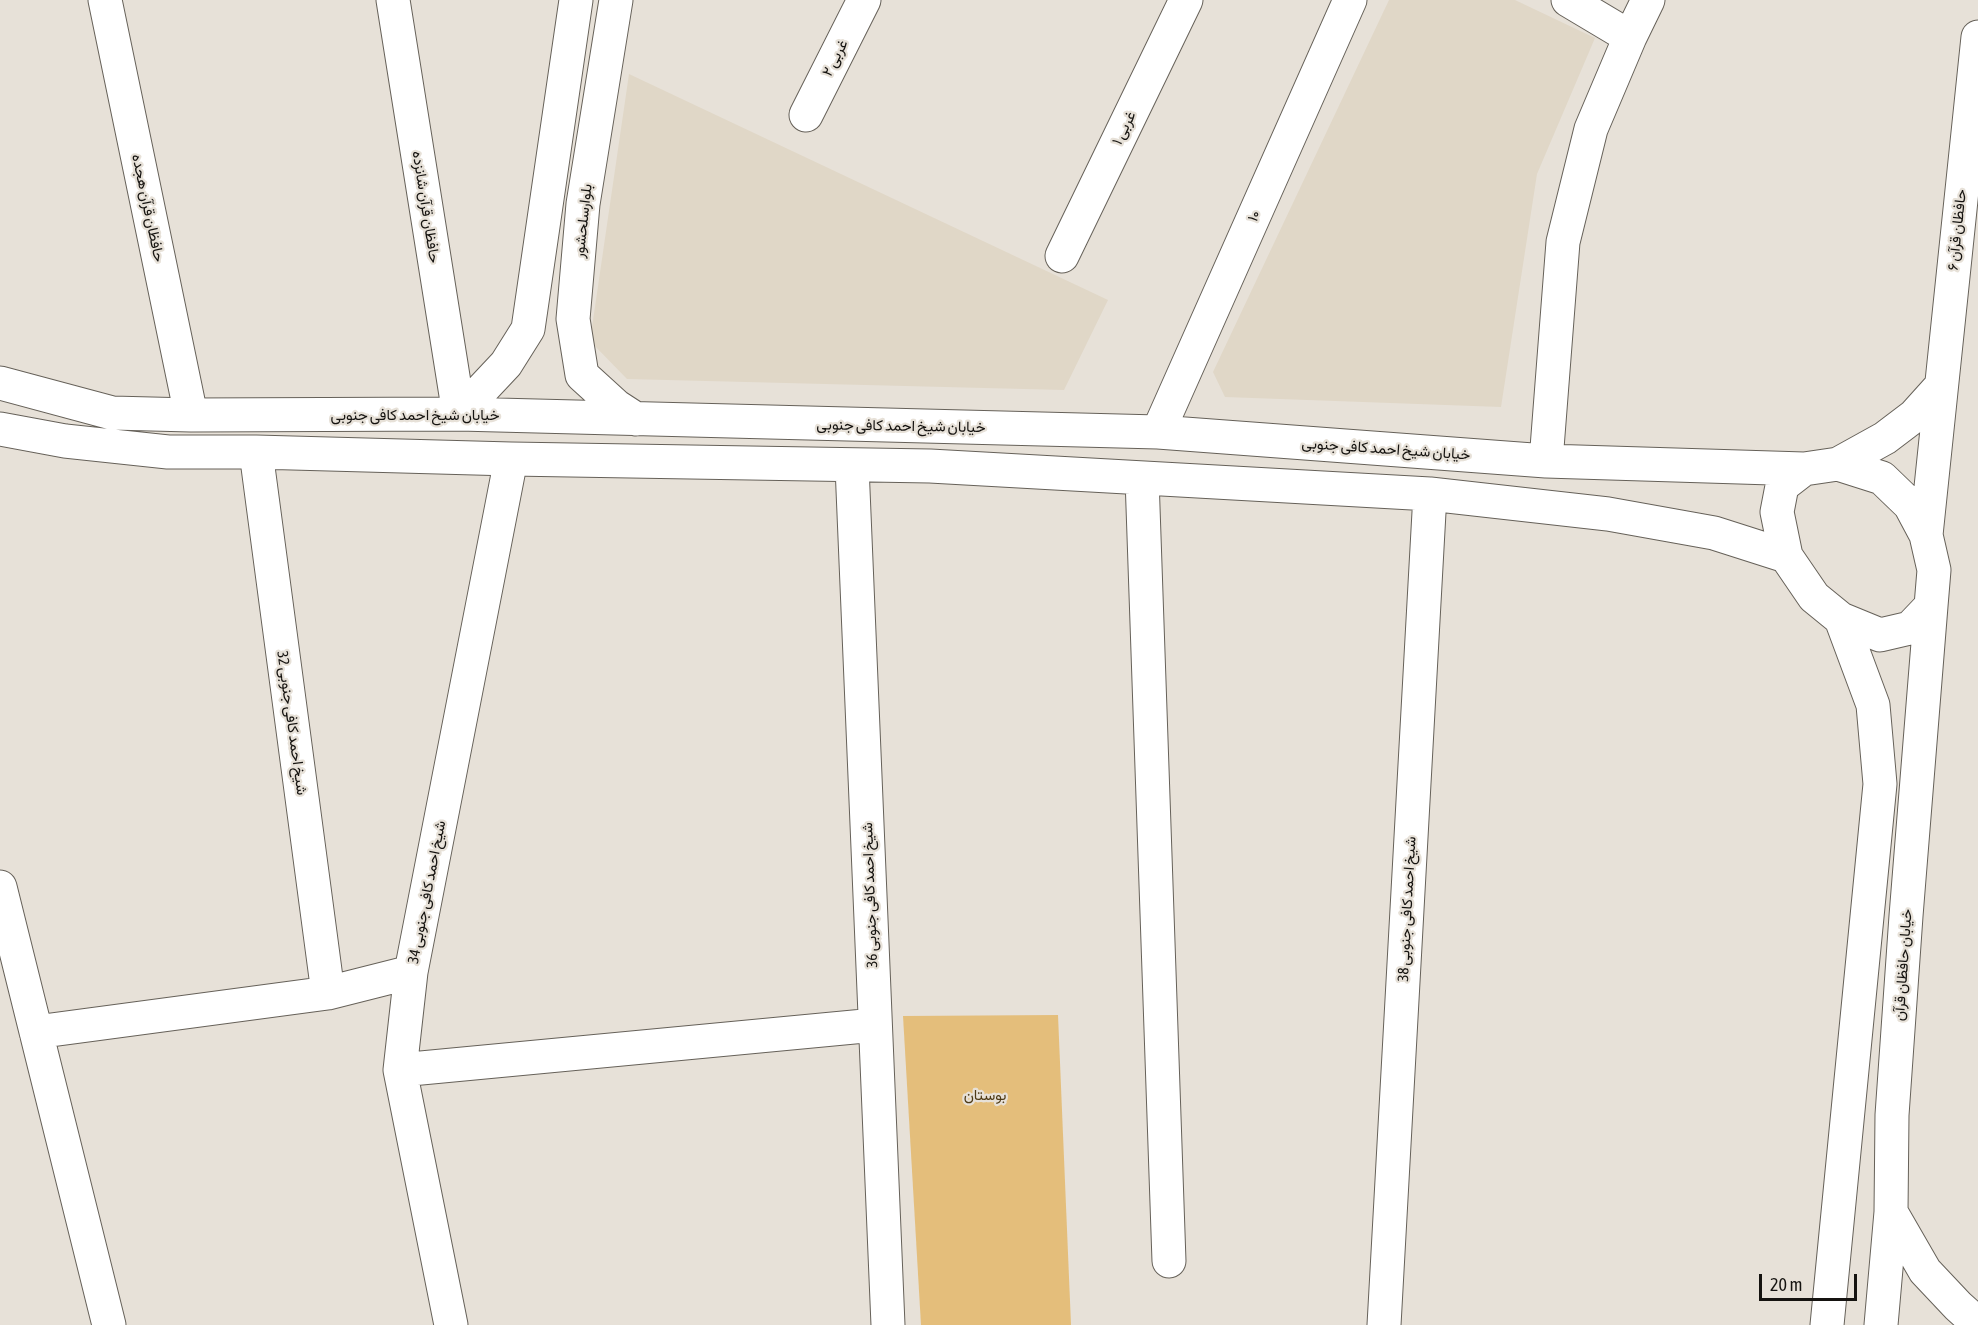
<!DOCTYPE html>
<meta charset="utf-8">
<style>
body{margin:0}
#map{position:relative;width:1978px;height:1325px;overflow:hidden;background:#e7e1d8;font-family:"Asap Condensed",sans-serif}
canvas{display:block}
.scale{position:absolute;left:1759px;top:1274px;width:98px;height:27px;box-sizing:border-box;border:3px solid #151310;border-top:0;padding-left:8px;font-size:18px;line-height:21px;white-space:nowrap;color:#151310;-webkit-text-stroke:4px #e7e1d8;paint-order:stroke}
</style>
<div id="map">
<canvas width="1978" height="1325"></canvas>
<div class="scale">20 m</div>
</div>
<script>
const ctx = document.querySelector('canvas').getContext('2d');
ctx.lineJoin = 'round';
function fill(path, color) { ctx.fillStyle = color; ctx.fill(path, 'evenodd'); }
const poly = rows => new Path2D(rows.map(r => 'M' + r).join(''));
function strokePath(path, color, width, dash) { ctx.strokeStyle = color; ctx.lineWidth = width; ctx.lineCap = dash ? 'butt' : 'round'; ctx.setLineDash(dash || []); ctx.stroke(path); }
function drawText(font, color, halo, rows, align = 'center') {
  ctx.font = font + ' "Asap Condensed",Vazirmatn,sans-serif'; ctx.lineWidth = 4.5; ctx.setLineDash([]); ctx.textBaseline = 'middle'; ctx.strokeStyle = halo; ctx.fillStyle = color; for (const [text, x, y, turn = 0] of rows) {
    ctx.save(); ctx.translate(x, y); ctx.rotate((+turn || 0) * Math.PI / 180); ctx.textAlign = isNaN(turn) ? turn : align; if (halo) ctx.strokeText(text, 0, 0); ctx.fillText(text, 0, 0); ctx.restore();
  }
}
const built = poly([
 [1389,0,1515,0,1595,38,1537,174,1501,407,1225,397,1213,372],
 [629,74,1108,300,1064,390,627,379,590,341]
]);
const green = poly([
 [1058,1015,1071,1325,921,1325,903,1016]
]);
const minor = poly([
 [105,0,191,415],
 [393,0,459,414],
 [616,0,583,204,573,319,582,375,616,406,636,419],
 [1630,37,1648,0],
 [806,115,864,0],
 [1062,256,1186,0],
 [0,383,112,413,191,415,459,414,1158,432,1546,461,1804,469],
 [459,414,506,364,528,329,576,0],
 [0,429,65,441,168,452,256,452,511,459,930,466,1430,494,1608,514,1714,533,1786,556],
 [1158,432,1350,0],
 [256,452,328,993],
 [1546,461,1563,242,1591,129,1630,37,1568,0],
 [1838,464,1882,478,1910,505,1926,535,1934,570,1931,606,1910,628,1880,635,1841,619,1814,597,1786,556,1777,512,1782,486,1804,469,1838,464],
 [1838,464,1885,438,1914,416,1941,386],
 [852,466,888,1325],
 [1142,478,1169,1261],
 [1926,535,1978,37],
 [0,887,109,1325],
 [36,1032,328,993,411,972],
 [400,1070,875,1025],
 [1891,1212,1925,1271,1958,1306,1978,1324],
 [451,1325,400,1070,411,972,511,459],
 [1384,1325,1430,494],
 [1827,1325,1880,784,1873,705,1841,619],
 [1881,1325,1891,1212,1892,1115,1906,916,1931,606]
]);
const streetNames = [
 ["۲ غربی",835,58,-63],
 ["۱ غربی",1124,128,-64],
 ["حافظان قرآن شانزده",426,207,81],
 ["حافظان قرآن هجده",148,208,78],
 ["۱۰",1254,216,-66],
 ["بلوارسلحشور",583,221,-84],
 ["حافظان قرآن ۶",1957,230,-84],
 ["خیابان شیخ احمد کافی جنوبی",415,415],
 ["خیابان شیخ احمد کافی جنوبی",901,426,1],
 ["خیابان شیخ احمد کافی جنوبی",1386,449,4],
 ["شیخ احمد کافی جنوبی 32",292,723,82],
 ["شیخ احمد کافی جنوبی 34",427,892,-79],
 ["شیخ احمد کافی جنوبی 36",870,895,-92],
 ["شیخ احمد کافی جنوبی 38",1407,909,-87],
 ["خیابان حافظان قرآن",1903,965,-86]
];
const parkNames = [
 ["بوستان",985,1095]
];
fill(built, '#e0d7c7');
fill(green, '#e4be7b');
strokePath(minor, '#666159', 35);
strokePath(minor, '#fff', 33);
drawText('15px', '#151310', '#e7e1d8', streetNames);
drawText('15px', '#4e3b17', '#e7e1d8', parkNames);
</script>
